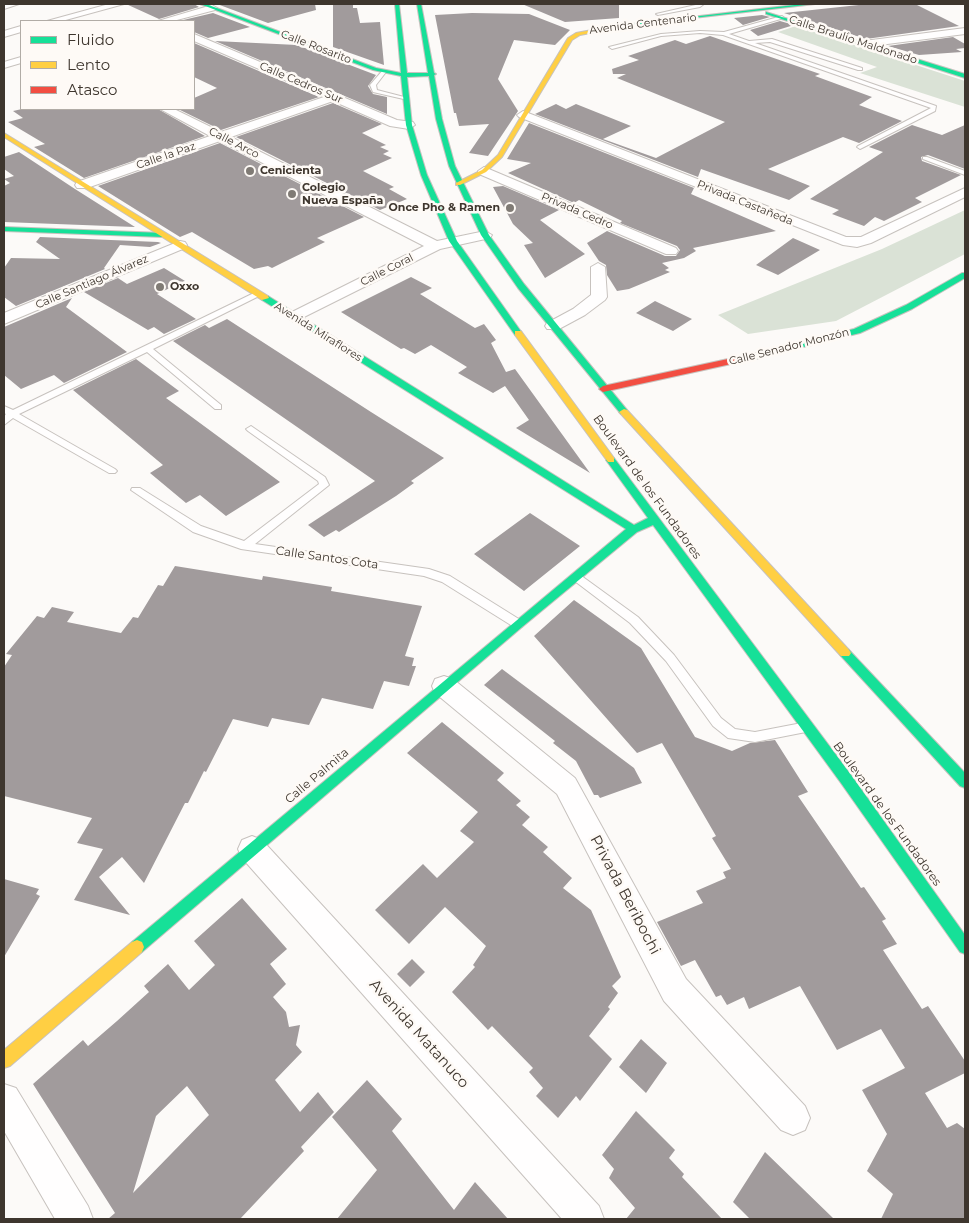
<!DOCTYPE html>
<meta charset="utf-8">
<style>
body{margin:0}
#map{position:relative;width:969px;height:1223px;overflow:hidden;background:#fcfaf8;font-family:Montserrat,sans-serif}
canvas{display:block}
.frame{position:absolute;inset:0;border:5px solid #3e362e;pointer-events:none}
.legend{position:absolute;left:20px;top:20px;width:175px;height:90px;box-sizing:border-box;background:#fefaf6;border:1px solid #b1aca6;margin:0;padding:6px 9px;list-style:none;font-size:15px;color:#3e362e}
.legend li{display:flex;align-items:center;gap:10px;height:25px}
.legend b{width:25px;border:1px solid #b1aca6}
</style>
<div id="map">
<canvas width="969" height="1223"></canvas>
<div class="frame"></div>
<ul class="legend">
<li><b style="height:6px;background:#16e098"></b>Fluido</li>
<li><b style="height:6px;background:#ffcf43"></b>Lento</li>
<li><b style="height:6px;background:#f24e42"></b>Atasco</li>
</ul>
</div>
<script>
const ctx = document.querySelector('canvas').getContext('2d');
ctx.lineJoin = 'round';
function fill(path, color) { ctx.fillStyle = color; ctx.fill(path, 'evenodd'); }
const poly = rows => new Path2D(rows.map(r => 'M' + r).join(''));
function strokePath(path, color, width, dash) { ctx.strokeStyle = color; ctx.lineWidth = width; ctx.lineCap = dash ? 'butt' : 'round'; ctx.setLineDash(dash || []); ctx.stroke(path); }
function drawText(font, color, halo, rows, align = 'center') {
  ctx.font = font + ' Montserrat,sans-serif'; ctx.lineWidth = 5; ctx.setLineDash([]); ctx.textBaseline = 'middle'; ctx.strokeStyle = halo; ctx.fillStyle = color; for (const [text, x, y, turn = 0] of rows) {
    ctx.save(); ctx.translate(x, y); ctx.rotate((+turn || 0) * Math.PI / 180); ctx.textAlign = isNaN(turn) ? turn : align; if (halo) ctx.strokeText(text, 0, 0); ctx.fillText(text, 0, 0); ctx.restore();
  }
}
const green = poly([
 [796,26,965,81,965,107,860,73,877,67,778,32],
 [965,210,965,254,836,321,748,334,718,315,882,249]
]);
const building = poly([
 [126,4,194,4,199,7,159,19],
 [217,4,315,4,316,10,268,23],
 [333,4,353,4,353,8,357,8,360,23,380,22,384,65,333,47],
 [522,4,619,4,619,18,565,22],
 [868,4,915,4,959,26,866,39,784,13],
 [213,13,250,27,208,38,194,32,194,21,179,21],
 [472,13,529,14,570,30,555,45,514,40,498,79,518,111,488,156,469,153,489,124,459,126,456,113,454,113,435,15],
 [762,15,770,17,743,25,734,18],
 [780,21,794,25,758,36,750,30],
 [710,36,820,74,815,76,872,97,859,105,902,121,859,143,843,137,768,169,810,186,789,200,701,169,698,177,535,114,556,104,566,109,576,104,631,126,603,139,656,158,725,122,617,78,626,74,613,74,612,69,639,60,628,56,675,40,686,44],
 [953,37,965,44,965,48,956,49,962,52,919,55,888,46],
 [215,41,297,45,376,75,368,86,373,94,387,97,387,114],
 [194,43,319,97,221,130,178,109,194,109,194,98,217,88,194,77],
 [333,103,382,124,362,133,386,145,380,147,389,151,383,154,392,158,363,171,394,187,389,189,407,199,380,210,236,137],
 [22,109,158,109,205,136,84,178,34,147,45,144,8,122,23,118,13,111],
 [529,123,694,188,691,194,776,231,693,248,696,251,684,258,662,263,669,268,665,270,670,272,629,289,617,291,607,275,606,265,599,261,587,243,607,231,665,256,676,256,680,250,677,246,620,223,622,221,579,200,574,203,508,173,531,163,507,159],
 [912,125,942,135,965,125,965,169,928,155,921,157,922,161,961,175,915,198,922,202,884,221,875,217,864,226,832,214,839,210,810,199,883,152,869,147],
 [220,143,364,217,317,238,325,242,282,263,272,268,268,266,254,269,192,232,180,237,98,186],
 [19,152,75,189,135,227,4,222,4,186,10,183,4,179,14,176,4,169,4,157],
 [503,186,559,210,540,220,585,254,545,278,524,245,533,243,513,224,493,187],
 [40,237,158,242,161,243,150,247,120,245,104,268,105,269,16,306,4,297,4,268,11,258,60,259,36,242],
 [793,238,820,250,778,275,756,265],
 [164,268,185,281,157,294,196,319,164,334,154,327,148,330,84,292,118,278,127,284],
 [411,277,432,288,420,294,475,328,484,324,496,340,491,343,506,372,515,369,590,473,516,428,529,420,505,386,493,393,458,373,467,367,431,345,415,354,404,348,401,349,341,312],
 [72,298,66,307,127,352,64,383,54,375,21,389,4,375,4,327],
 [655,301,692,319,673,331,636,313],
 [227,319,371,412,444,458,411,481,414,483,396,496,339,532,336,530,324,537,308,525,375,481,173,341,205,325,209,328],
 [136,359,179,391,166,398,280,482,226,516,200,495,186,503,150,473,163,465,73,390],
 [530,513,580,546,524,591,474,554],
 [175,566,262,580,263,576,332,587,331,591,422,606,405,656,414,658,412,666,416,666,409,686,384,681,373,709,322,698,309,725,272,718,268,727,233,719,206,772,204,771,188,803,185,803,144,883,122,857,99,877,130,915,74,900,103,849,77,843,92,818,4,796,4,667,12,655,6,654,37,616,44,618,52,607,74,612,67,622,121,633,133,617,138,618,158,585,163,586],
 [574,600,641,648,695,737,732,751,750,743,775,740,808,792,798,796,861,888,864,887,886,919,882,921,897,944,883,950,922,1009,928,1006,965,1061,965,1073,925,1093,947,1128,957,1123,965,1129,965,1219,881,1219,893,1194,867,1171,887,1134,862,1090,905,1068,881,1029,837,1050,800,986,749,1009,744,997,727,1005,721,995,716,997,695,960,681,966,657,922,703,903,696,891,726,878,723,872,731,869,712,838,716,836,662,743,637,753,534,636],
 [502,669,634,768,642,783,600,798,598,795,594,795,576,761,553,743,555,741,484,685],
 [442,722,504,773,497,780,521,801,516,805,530,817,522,825,548,847,543,852,572,878,563,888,591,910,621,977,612,986,618,993,608,1007,610,1009,589,1036,612,1059,580,1101,576,1096,558,1118,536,1096,543,1088,529,1072,533,1068,492,1026,488,1030,452,992,475,967,473,965,486,946,445,907,409,944,375,910,423,864,437,878,474,842,460,831,478,812,407,753],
 [4,879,39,889,36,894,40,896,4,957],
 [242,898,287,949,270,964,286,984,273,997,286,1012,289,1027,300,1025,296,1045,302,1052,275,1080,300,1112,318,1092,334,1112,301,1147,304,1151,240,1219,108,1219,115,1213,33,1084,83,1040,88,1046,117,1021,149,992,144,986,168,964,189,990,215,965,194,941],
 [187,1086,209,1115,133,1193,156,1116],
 [412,959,425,972,410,987,397,974],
 [641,1039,667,1063,646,1093,619,1067],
 [367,1080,402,1119,392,1131,454,1210,475,1182,508,1219,337,1219,377,1170,332,1117],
 [636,1111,675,1150,669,1158,684,1174,682,1177,722,1219,626,1219,635,1208,609,1178,614,1169,602,1155],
 [765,1152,834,1219,750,1219,733,1202]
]);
const lane = poly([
 [700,4,704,4,700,7,658,15,656,14,700,4],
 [782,16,784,18,729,34,749,41,772,39,862,68,862,70,858,70,770,42,755,43,936,106,935,111,860,149,857,147,858,146,931,108,723,35,700,33,661,36,612,49,609,47,661,34,700,31,724,32,782,16],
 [383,70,386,72,376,85,377,90,408,98,408,100,373,92,370,85,383,70],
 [923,157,927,157,965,171,965,175,923,159,923,157],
 [254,293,261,295,153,349,221,405,221,409,215,409,147,352,19,414,115,469,117,471,115,473,109,473,13,418,4,425,4,417,6,414,4,413,4,406,13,410,254,293],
 [251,426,325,477,329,485,255,544,429,569,450,576,522,621,524,624,522,627,514,627,442,582,424,576,241,549,193,532,131,490,132,488,140,488,201,526,244,541,319,484,318,481,248,431,246,429,251,426],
 [576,572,638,617,674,655,721,718,735,729,755,732,807,722,811,723,813,727,811,731,755,742,728,738,713,726,666,661,630,623,572,579,571,576,576,572]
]);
const street = poly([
 [4,4,19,4,4,9,4,4],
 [109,4,124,4,62,21,47,21,109,4],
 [212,5,217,8,215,10,173,21,158,21,212,5],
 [21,26,21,32,4,37,4,31,21,26],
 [965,28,965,34,864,47,859,44,864,41,965,28],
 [194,34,397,120,413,122,415,125,409,129,390,126,333,101,231,137,437,241,485,231,492,235,490,238,440,249,294,322,286,317,288,314,424,246,220,141,87,188,77,188,75,185,77,182,210,136,160,109,174,109,221,132,324,97,194,41,194,34],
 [21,57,21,63,4,68,4,62,21,57],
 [523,111,846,237,861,237,965,188,965,197,871,243,857,247,843,245,519,117,517,115,523,111],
 [484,167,676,248,678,251,676,254,666,254,479,174,478,171,484,167],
 [180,241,185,242,187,245,185,248,4,324,4,313,180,241],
 [598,263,605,267,607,297,605,300,585,315,559,329,547,329,545,326,547,323,573,309,591,295,591,267,598,263],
 [444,676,453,679,575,778,686,979,805,1106,810,1118,805,1130,793,1135,781,1130,664,1001,557,794,435,693,432,686,435,679,444,676],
 [252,836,262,840,599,1206,604,1219,562,1219,242,858,238,849,242,840,252,836],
 [4,1084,16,1088,88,1206,93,1219,55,1219,4,1131,4,1084]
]);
const fast = poly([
 [200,4,206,4,376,68,401,73,395,4,399,4,407,73,428,73,417,4,421,4,434,73,436,74,434,75,442,119,455,166,489,235,524,284,627,410,627,414,621,414,518,288,481,235,449,166,436,119,429,76,407,77,412,125,427,175,457,241,522,333,521,335,515,335,449,241,421,175,406,125,401,76,373,70,200,4],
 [803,4,815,4,624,26,622,25,803,4],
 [766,12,965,74,965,78,766,14,766,12],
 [4,227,163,233,167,235,163,237,4,231,4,227],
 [962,273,965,273,965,278,912,309,860,333,751,360,747,357,748,355,854,329,906,305,962,273],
 [262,296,268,296,634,525,648,518,606,460,608,458,614,458,851,775,965,935,965,954,960,952,841,783,653,525,637,532,522,627,142,952,137,954,132,952,130,947,132,942,626,529,262,300,262,296],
 [845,648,849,650,965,773,965,788,960,786,841,656,839,653,841,650,845,648]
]);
const slow = poly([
 [624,24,626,26,580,35,572,40,502,157,486,172,460,185,456,185,456,183,482,170,498,155,568,38,576,33,624,24],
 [4,133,268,296,269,298,262,300,4,137,4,133],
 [515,331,521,331,614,458,614,462,608,462,515,335,515,331],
 [624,409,627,410,849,650,851,653,849,656,841,656,621,414,619,412,624,409],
 [137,940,142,942,144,947,142,952,10,1066,4,1068,4,1050,132,942,137,940]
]);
const jam = poly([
 [751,354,754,355,754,359,603,392,599,389,603,386,751,354]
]);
const markers = [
 [250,171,5,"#807b75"],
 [292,194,5,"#807b75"],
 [510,208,5,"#807b75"],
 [160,287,5,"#807b75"]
];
const farStreetnames = [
 ["Avenida Centenario",643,24,-7],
 ["Calle Braulio Maldonado",853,40,18],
 ["Calle Rosarito",316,47,21],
 ["Calle Cedros Sur",301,83,23],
 ["Calle Arco",234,143,27],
 ["Calle la Paz",166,156,-19],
 ["Privada Castañeda",745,203,22],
 ["Privada Cedro",577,211,23],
 ["Calle Coral",387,270,-27],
 ["Calle Santiago Álvarez",92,282,-23],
 ["Avenida Miraflores",318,332,32],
 ["Calle Senador Monzón",789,347,-14]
];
const farPoinames = [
 ["Cenicienta",260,171],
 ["Colegio",302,188],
 ["Nueva España",302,201],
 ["Once Pho & Ramen",500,208,"right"],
 ["Oxxo",170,287]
];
const streetNames = [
 ["Boulevard de los Fundadores",647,487,54],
 ["Calle Santos Cota",327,558,8],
 ["Calle Palmita",317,776,-40],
 ["Boulevard de los Fundadores",887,814,54]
];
const nearStreetnames = [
 ["Privada Beribochi",625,895,62],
 ["Avenida Matanuco",419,1034,48]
];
fill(green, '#dae2d6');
fill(building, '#a19b9c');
strokePath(lane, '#c7c2be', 2);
strokePath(street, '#c7c2be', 2);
strokePath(fast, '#c7c2be', 2);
strokePath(slow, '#c7c2be', 2);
strokePath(jam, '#c7c2be', 2);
fill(lane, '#fffefe');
fill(street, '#fffefe');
fill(fast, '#16e098');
fill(slow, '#ffcf43');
fill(jam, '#f24e42');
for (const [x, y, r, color] of markers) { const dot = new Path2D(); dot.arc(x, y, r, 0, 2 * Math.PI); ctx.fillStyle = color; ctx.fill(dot); strokePath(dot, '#fefaf6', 2); }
drawText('11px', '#3e362e', '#fefaf6', farStreetnames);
drawText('bold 11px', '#3e362e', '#fefaf6', farPoinames, 'left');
drawText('12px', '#3e362e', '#fefaf6', streetNames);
drawText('15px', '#3e362e', '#fefaf6', nearStreetnames);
</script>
